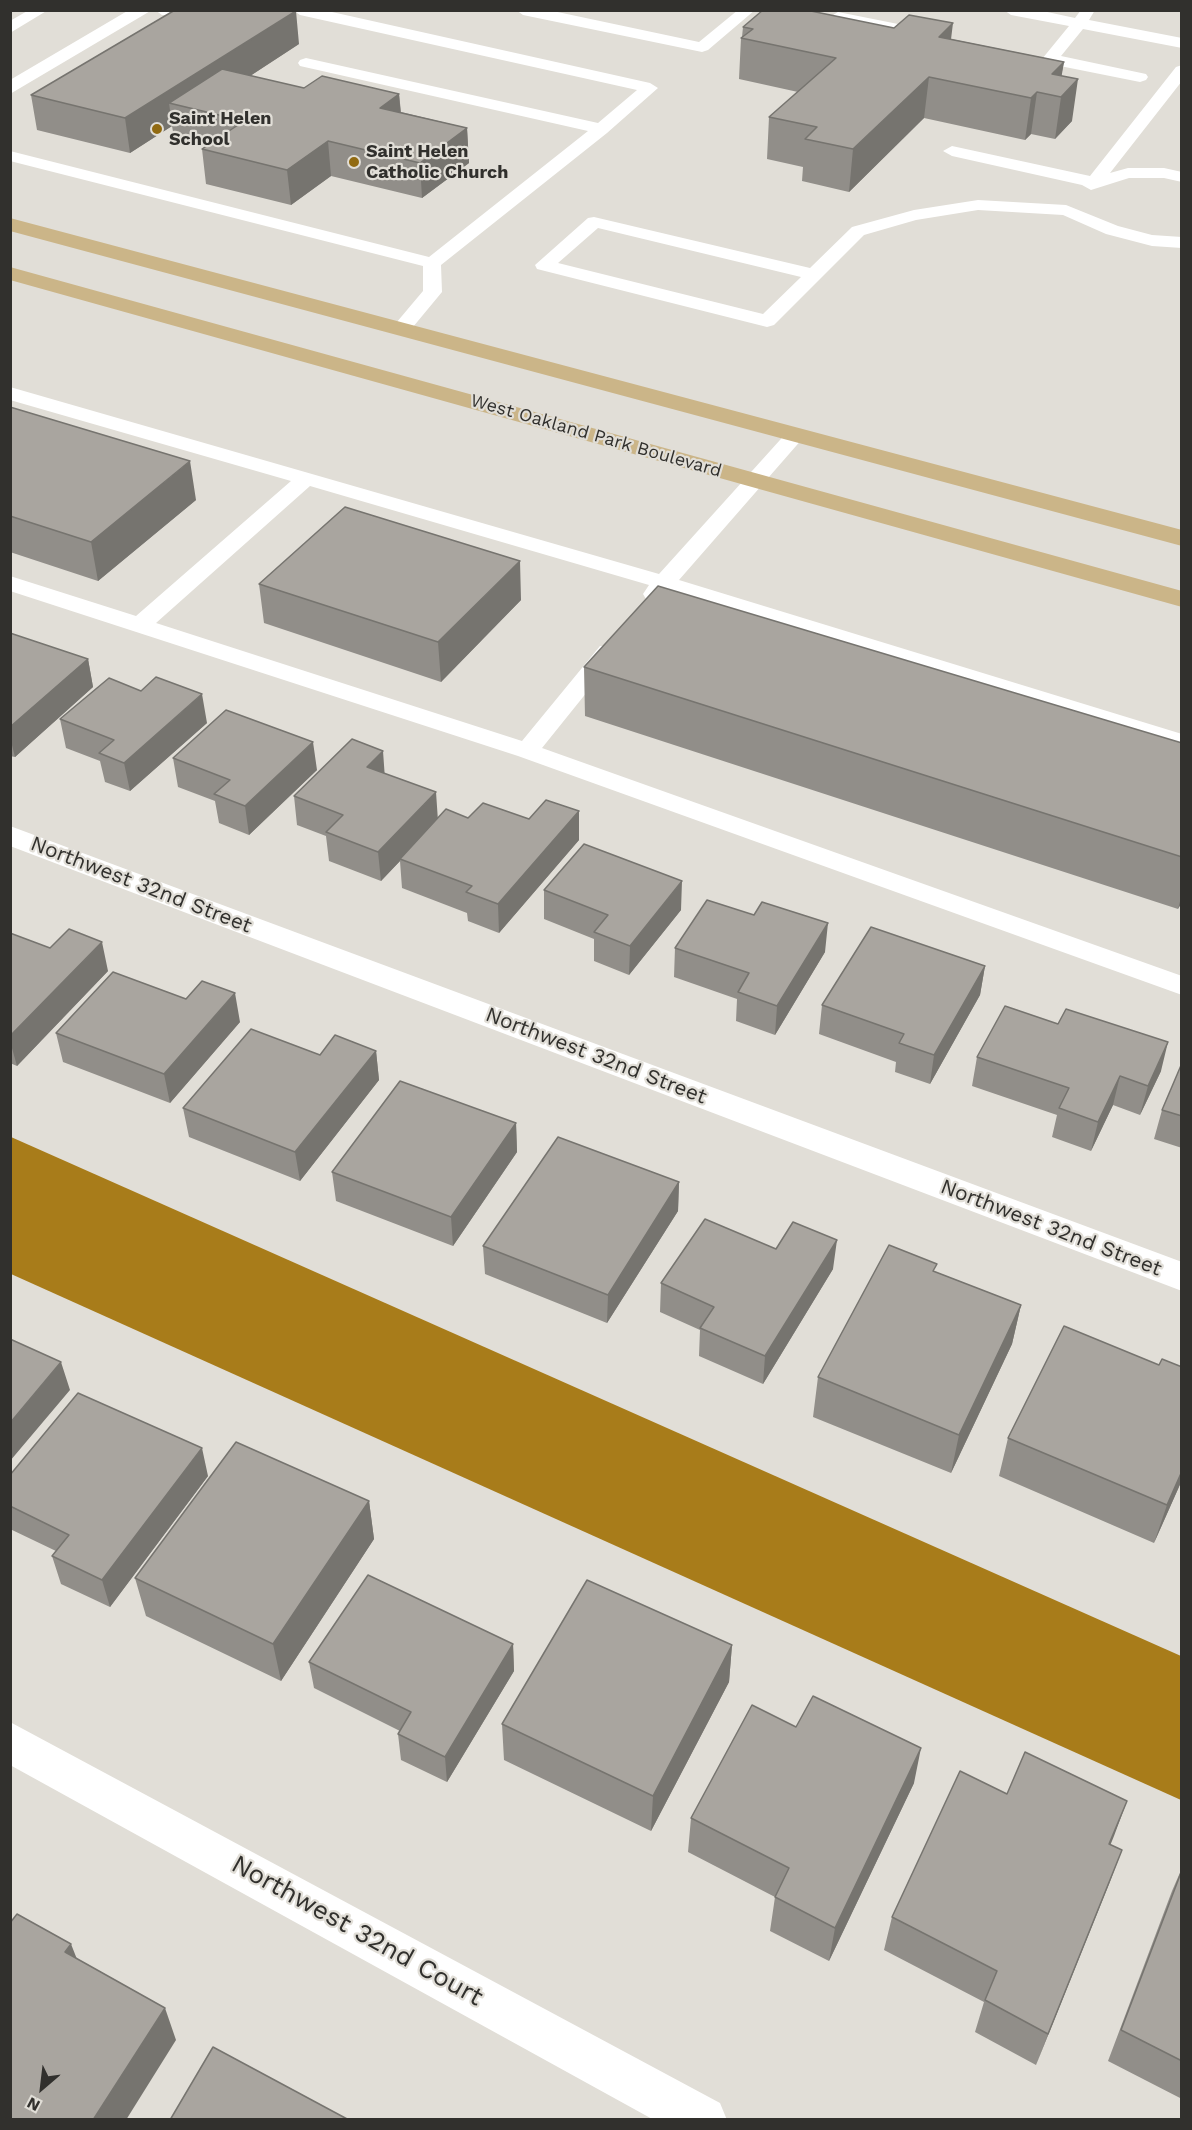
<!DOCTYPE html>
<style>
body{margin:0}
#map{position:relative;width:1192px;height:2130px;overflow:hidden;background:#e1ded7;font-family:"Work Sans",sans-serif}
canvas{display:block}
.frame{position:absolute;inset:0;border:12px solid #31302d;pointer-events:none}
.north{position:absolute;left:12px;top:2058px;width:60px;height:60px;-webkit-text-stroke:4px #e1ded7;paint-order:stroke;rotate:208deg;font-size:16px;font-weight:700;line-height:24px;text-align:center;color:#31302d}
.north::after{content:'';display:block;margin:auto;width:21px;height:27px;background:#31302d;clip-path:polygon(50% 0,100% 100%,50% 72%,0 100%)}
</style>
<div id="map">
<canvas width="1192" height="2130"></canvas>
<div class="frame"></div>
<div class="north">N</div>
</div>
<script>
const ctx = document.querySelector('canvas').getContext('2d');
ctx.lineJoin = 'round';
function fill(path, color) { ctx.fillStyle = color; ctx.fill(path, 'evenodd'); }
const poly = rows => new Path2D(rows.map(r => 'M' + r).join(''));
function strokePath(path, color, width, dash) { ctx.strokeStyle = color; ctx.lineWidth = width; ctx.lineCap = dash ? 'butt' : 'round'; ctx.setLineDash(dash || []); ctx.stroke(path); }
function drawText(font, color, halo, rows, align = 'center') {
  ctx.font = font + ' "Work Sans",sans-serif'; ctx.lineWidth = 4.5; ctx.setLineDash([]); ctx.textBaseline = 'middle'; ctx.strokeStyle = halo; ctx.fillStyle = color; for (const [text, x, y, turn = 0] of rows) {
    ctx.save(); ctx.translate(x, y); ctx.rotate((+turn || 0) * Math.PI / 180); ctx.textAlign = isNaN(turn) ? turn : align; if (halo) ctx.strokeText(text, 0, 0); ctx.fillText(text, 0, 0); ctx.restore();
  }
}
const water = poly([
 [11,1137,1181,1656,1181,1800,11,1274]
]);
const lane = poly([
 [29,10,48,10,10,33,10,21,29,10],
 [155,10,246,10,239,15,162,15,155,10],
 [293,10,323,10,650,83,658,88,607,133,441,265,442,292,408,333,401,335,391,329,423,291,423,266,10,161,10,151,429,257,588,131,300,66,298,63,300,60,306,58,598,123,637,90,300,15,293,10],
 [516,10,548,10,699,42,738,10,755,10,708,50,702,52,523,15,516,10],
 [1004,10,1038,10,1075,18,1081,10,1095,10,1089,20,1182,38,1182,48,1083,29,1061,56,1146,74,1148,77,1146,80,1140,82,1050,64,1042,59,1069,26,1011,15,1004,10],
 [838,12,933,31,941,36,933,41,832,20,830,17,838,12],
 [1182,65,1182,81,1110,173,1128,168,1164,168,1182,172,1182,182,1164,178,1129,178,1091,190,1082,185,952,156,943,151,952,146,1090,176,1176,67,1182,65],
 [978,200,1066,205,1118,226,1152,235,1182,237,1182,248,1152,246,1106,234,1063,215,978,210,916,220,864,235,774,325,767,327,537,269,535,265,588,218,594,217,810,268,852,227,914,210,978,200],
 [598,228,801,277,763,314,558,263,598,228],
 [10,387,659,574,789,430,803,430,806,434,803,438,679,580,1182,734,1182,749,669,591,662,599,646,599,643,594,649,585,310,486,156,623,522,741,600,646,616,646,620,651,616,656,542,748,1182,976,1182,995,518,756,10,591,10,576,136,616,291,481,10,400,10,387]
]);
const street = poly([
 [129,10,152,10,10,94,10,80,129,10],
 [10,826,1182,1262,1182,1291,10,846,10,826],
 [10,1722,720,2103,727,2120,654,2120,10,1765,10,1722]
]);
const primary = poly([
 [10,218,1182,530,1182,546,10,231,10,218],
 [10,267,1182,591,1182,607,10,280,10,267]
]);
const wall = poly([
 [743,27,951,39,1064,62,1061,76,1072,121,1055,139,1031,134,1025,140,924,118,849,192,802,181,803,167,767,159,769,117,798,92,739,79,741,38,742,37],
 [299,44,250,76,304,88,399,94,401,112,467,128,469,163,422,198,331,176,291,205,206,184,202,149,207,145,174,137,172,126,130,153,37,130,31,95],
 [10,407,196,500,98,581,10,552],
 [259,584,521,600,441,682,264,623],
 [10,633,88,659,93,687,15,757,10,756],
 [584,667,1182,743,1182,902,1178,909,585,716],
 [60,719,207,723,130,791,105,782,100,761,66,748],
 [173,758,317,770,249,835,219,823,215,801,178,787],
 [385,773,438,818,529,819,579,811,579,840,499,933,468,921,467,913,402,888,400,861,381,881,329,861,326,836,297,825,294,796],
 [544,890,681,910,629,975,594,961,594,939,544,919],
 [754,915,825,952,775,1035,736,1021,737,999,674,977,675,948],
 [10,933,108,971,17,1066,10,1063],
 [985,966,980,995,930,1084,895,1072,896,1062,819,1034,822,1005],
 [240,1022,170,1103,63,1062,56,1033],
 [376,1051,379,1080,300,1181,189,1137,183,1108,320,1055],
 [977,1057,1161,1071,1140,1115,1113,1105,1091,1151,1052,1137,1057,1115,972,1086],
 [1182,1063,1182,1148,1154,1139,1162,1110],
 [516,1123,517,1152,453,1246,336,1201,332,1172],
 [679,1182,678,1211,607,1323,485,1274,483,1246],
 [776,1249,833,1269,763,1384,699,1356,700,1330,660,1312,661,1283],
 [936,1272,1021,1305,1012,1344,951,1473,813,1417,818,1377],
 [1159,1365,1182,1367,1182,1480,1154,1543,999,1476,1008,1438],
 [10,1475,208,1476,110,1607,61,1584,52,1556,56,1551,10,1529],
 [369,1501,374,1539,281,1681,146,1616,135,1578],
 [513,1644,514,1671,447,1782,401,1760,398,1734,400,1731,314,1688,309,1662],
 [732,1645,729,1682,651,1831,504,1760,502,1724],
 [796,1727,914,1783,829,1961,770,1931,775,1897,688,1852,691,1818],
 [1111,1845,1122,1850,1036,2065,975,2032,984,2002,884,1950,892,1917],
 [1182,1868,1182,2099,1108,2061,1172,1891]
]);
const shadedWall = poly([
 [296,11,299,44,198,110,169,103,172,126,130,153,125,118],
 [953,23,948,64,939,37],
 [1064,62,1058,97,1052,74],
 [929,77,924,118,849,192,853,149],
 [1078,79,1072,121,1055,139,1061,97],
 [1037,92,1031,134,1025,140,1031,98],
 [399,94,402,129,380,108],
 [467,128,469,163,422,198,420,163],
 [328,141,331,176,291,205,287,170],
 [190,461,196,500,98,581,91,542],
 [520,561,521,600,441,682,438,642],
 [88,659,93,687,15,757,10,737,10,727],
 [202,694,207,723,130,791,124,763],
 [313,742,317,770,249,835,245,806],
 [383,751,385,779,367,767],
 [436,792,438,821,400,859,400,861,381,881,378,852],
 [579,811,579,840,499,933,498,904],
 [682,881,681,910,629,975,630,946],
 [1182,894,1182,902,1178,909],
 [828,923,825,952,775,1035,777,1006],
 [102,942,108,971,17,1066,10,1041,10,1036],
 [985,966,980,995,930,1084,934,1055],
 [235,993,240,1022,170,1103,164,1074],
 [1168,1042,1161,1071,1140,1115,1148,1086],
 [376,1051,379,1080,300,1181,295,1152],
 [1120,1076,1113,1105,1091,1151,1098,1122],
 [516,1123,517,1152,453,1246,451,1217],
 [679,1182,678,1211,607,1323,608,1295],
 [837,1240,833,1269,763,1384,765,1356],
 [1021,1305,1012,1344,951,1473,959,1435],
 [61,1362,70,1390,10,1461,10,1423],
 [202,1448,208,1476,110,1607,102,1580],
 [1182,1471,1182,1480,1154,1543,1167,1505],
 [369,1501,374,1539,281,1681,273,1644],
 [513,1644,514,1671,447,1782,445,1757],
 [732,1645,729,1682,651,1831,653,1796],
 [921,1748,914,1783,829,1961,835,1928],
 [1127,1801,1114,1836,1097,1878,1109,1844],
 [1122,1850,1109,1884,1036,2065,1048,2034],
 [71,1944,84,1977,65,1952],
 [165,2008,176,2040,126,2120,93,2120]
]);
const building = poly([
 [175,10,296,11,125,118,31,95,175,10],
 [763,10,806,10,894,28,909,15,953,23,939,37,1064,62,1052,74,1078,79,1061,97,1037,92,1031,98,929,77,853,149,805,139,817,127,769,117,836,58,741,38,753,29,743,27,763,10],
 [222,69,304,88,322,76,399,94,380,108,467,128,420,163,328,141,287,170,202,149,244,121,169,103,222,69],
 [10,407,190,461,91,542,10,516,10,407],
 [345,507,520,561,438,642,259,584,345,507],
 [658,586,1182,743,1182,857,584,667,658,586],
 [10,633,88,659,10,727,10,633],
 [156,677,202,694,124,763,99,753,114,740,60,719,109,678,141,691,156,677],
 [226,710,313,742,245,806,214,794,230,780,173,758,226,710],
 [352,739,383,751,367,767,436,792,378,852,326,832,343,815,294,796,352,739],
 [546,800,579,811,498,904,466,892,472,886,400,859,446,809,468,818,483,803,529,819,546,800],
 [584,844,682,881,630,946,594,932,608,915,544,890,584,844],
 [707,900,754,915,762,902,828,923,777,1006,738,992,749,973,675,948,707,900],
 [871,927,985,966,934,1055,899,1043,904,1034,822,1005,871,927],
 [69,929,102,942,10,1036,10,933,50,948,69,929],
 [113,972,186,999,202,981,235,993,164,1074,56,1033,113,972],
 [1005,1006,1058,1024,1066,1009,1168,1042,1148,1086,1120,1076,1098,1122,1059,1108,1069,1088,977,1057,1005,1006],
 [251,1029,320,1055,335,1035,376,1051,295,1152,183,1108,251,1029],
 [1182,1063,1182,1116,1162,1110,1182,1063],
 [400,1081,516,1123,451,1217,332,1172,400,1081],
 [558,1137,679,1182,608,1295,483,1246,558,1137],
 [705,1219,776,1249,793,1222,837,1240,765,1356,700,1328,714,1307,661,1283,705,1219],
 [889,1245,937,1264,933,1271,1021,1305,959,1435,818,1377,889,1245],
 [1064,1326,1159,1365,1162,1359,1182,1367,1182,1471,1167,1505,1008,1438,1064,1326],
 [10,1339,61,1362,10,1423,10,1339],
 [78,1393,202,1448,102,1580,52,1556,69,1535,10,1506,10,1475,78,1393],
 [236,1442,369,1501,273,1644,135,1578,236,1442],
 [368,1575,513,1644,445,1757,398,1734,411,1712,309,1662,368,1575],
 [587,1580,732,1645,653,1796,502,1724,587,1580],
 [813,1696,921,1748,835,1928,775,1897,789,1868,691,1818,752,1705,796,1727,813,1696],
 [1025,1752,1127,1801,1109,1844,1122,1850,1048,2034,985,2000,997,1971,892,1917,960,1771,1007,1794,1025,1752],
 [1182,1870,1182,2061,1121,2030,1182,1870],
 [17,1914,71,1944,65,1952,165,2008,93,2120,10,2120,10,1923,17,1914],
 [213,2047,349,2120,170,2120,213,2047]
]);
const markers = [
 [157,129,6,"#916a11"],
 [354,162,6,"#916a11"]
];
const farPoinames = [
 ["Saint Helen",169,119],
 ["School",169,140],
 ["Saint Helen",366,152],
 ["Catholic Church",366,173]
];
const farStreetnames = [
 ["West Oakland Park Boulevard",596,436,16]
];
const streetNames = [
 ["Northwest 32nd Street",141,885,21],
 ["Northwest 32nd Street",596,1056,21],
 ["Northwest 32nd Street",1051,1228,21]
];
const nearStreetnames = [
 ["Northwest 32nd Court",357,1931,29]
];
fill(water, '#a87c1a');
fill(lane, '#fff');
fill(street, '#fff');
fill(primary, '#cbb588');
fill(wall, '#918e89');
fill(shadedWall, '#76746f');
fill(building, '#a9a59f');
strokePath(building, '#76746f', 1.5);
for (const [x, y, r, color] of markers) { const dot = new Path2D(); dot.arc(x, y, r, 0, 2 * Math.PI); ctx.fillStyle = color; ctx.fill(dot); strokePath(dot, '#e1ded7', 2); }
drawText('bold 18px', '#31302d', '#e1ded7', farPoinames, 'left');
drawText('18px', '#31302d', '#e1ded7', farStreetnames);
drawText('21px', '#31302d', '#e1ded7', streetNames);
drawText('26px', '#31302d', '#e1ded7', nearStreetnames);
</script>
